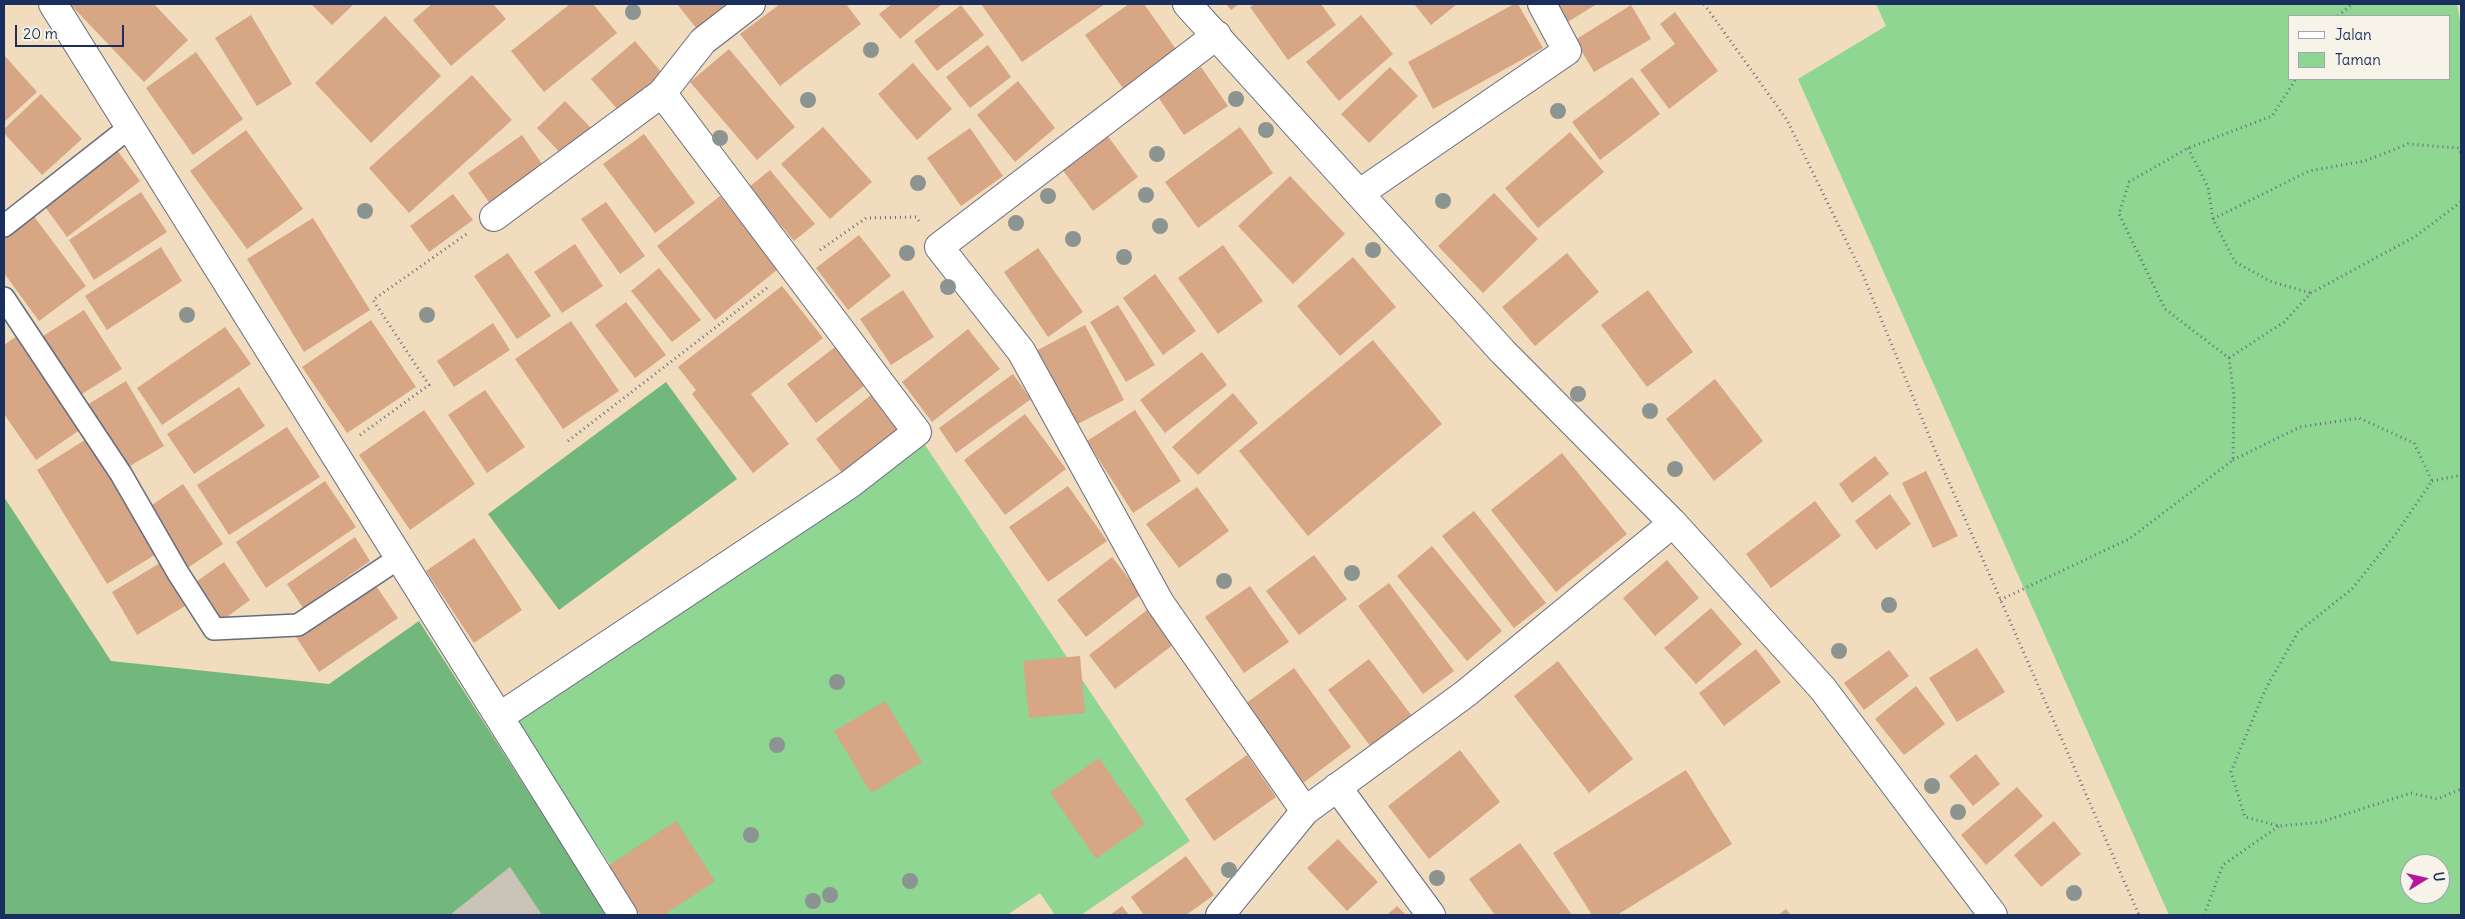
<!DOCTYPE html>
<style>
body{margin:0}
#map{position:relative;width:2465px;height:919px;overflow:hidden;background:#f1dcbd;font-family:Delius,sans-serif}
canvas{display:block}
.frame{position:absolute;inset:0;border:5px solid #1b2f5e;pointer-events:none}
.legend{position:absolute;left:2288px;top:15px;width:162px;height:65px;box-sizing:border-box;background:#f7f3e8;border:1px solid #9fa5b1;margin:0;padding:6px 9px;list-style:none;font-size:15px;color:#1b2f5e}
.legend li{display:flex;align-items:center;gap:10px;height:25px}
.legend b{width:25px;border:1px solid #9fa5b1}
.north{position:absolute;left:2400px;top:854px;width:50px;height:50px;box-sizing:border-box;background:#f7f3e8;border:1px solid #9fa5b1;border-radius:50%;rotate:81deg;font-size:14px;font-weight:700;line-height:20px;text-align:center;color:#1b2f5e}
.north::after{content:'';display:block;margin:auto;width:18px;height:22px;background:#b5179e;clip-path:polygon(50% 0,100% 100%,50% 72%,0 100%)}
.scale{position:absolute;left:15px;top:25px;width:109px;height:22px;box-sizing:border-box;border:2px solid #1b2f5e;border-top:0;padding-left:6px;font-size:15px;line-height:18px;white-space:nowrap;color:#1b2f5e;-webkit-text-stroke:4px #f7f3e8;paint-order:stroke}
</style>
<div id="map">
<canvas width="2465" height="919"></canvas>
<div class="frame"></div>
<ul class="legend">
<li><b style="height:6px;background:#fff"></b>Jalan</li>
<li><b style="height:14px;background:#8ed691"></b>Taman</li>
</ul>
<div class="north">U</div>
<div class="scale">20 m</div>
</div>
<script>
const ctx = document.querySelector('canvas').getContext('2d');
ctx.lineJoin = 'round';
function fill(path, color) { ctx.fillStyle = color; ctx.fill(path, 'evenodd'); }
const poly = rows => new Path2D(rows.map(r => 'M' + r).join(''));
function strokePath(path, color, width, dash) { ctx.strokeStyle = color; ctx.lineWidth = width; ctx.lineCap = dash ? 'butt' : 'round'; ctx.setLineDash(dash || []); ctx.stroke(path); }
const industrial = poly([
 [510,867,542,915,450,915]
]);
const green = poly([
 [1876,4,2457,4,2461,27,2461,915,2169,915,1798,79,1886,26],
 [2289,16,2449,16,2449,79,2289,79],
 [2410,864,2440,864,2440,894,2410,894],
 [923,442,1190,841,1081,915,1055,915,1040,893,1007,915,644,915,513,719]
]);
const forest = poly([
 [666,382,737,479,559,610,488,514],
 [4,497,111,661,329,684,419,621,607,915,542,915,510,867,450,915,4,915]
]);
const building = poly([
 [70,4,154,4,188,40,144,82],
 [311,4,354,4,332,25],
 [432,4,493,4,506,19,451,66,413,20],
 [570,4,593,4,617,33,544,92,511,51],
 [677,4,728,4,697,29],
 [780,4,846,4,861,24,780,86,740,34],
 [892,4,942,4,900,39,879,14],
 [981,4,1105,4,1022,62],
 [1129,4,1144,4,1178,52,1125,91,1085,35],
 [1226,4,1239,4,1231,10],
 [1255,4,1321,4,1336,25,1288,60,1250,7],
 [1414,4,1457,4,1431,25],
 [1514,4,1518,4,1543,48,1433,109,1408,62],
 [1554,4,1597,4,1566,23],
 [961,5,984,35,937,71,914,41],
 [1631,5,1651,39,1594,72,1575,40],
 [1675,12,1718,71,1669,109,1640,70,1675,44,1660,24],
 [251,15,292,84,257,106,215,38],
 [1361,15,1393,54,1339,101,1306,62],
 [385,16,441,76,371,143,315,83],
 [635,41,662,73,619,111,591,79],
 [988,45,1011,77,970,108,946,77],
 [729,49,795,127,757,160,690,82],
 [196,52,243,119,193,155,146,88],
 [4,55,37,92,4,122],
 [913,63,952,109,917,140,878,94],
 [1201,67,1228,106,1184,135,1158,97],
 [1390,67,1418,96,1369,143,1341,114],
 [472,75,512,120,409,213,369,168],
 [1632,77,1660,114,1600,160,1572,122],
 [1018,81,1055,128,1015,162,977,115],
 [41,94,82,139,42,175,4,133,4,129],
 [565,101,593,130,565,158,537,128],
 [823,127,872,182,830,219,781,164],
 [1240,127,1273,173,1198,228,1165,182],
 [970,128,1003,176,961,206,927,158],
 [246,130,303,209,247,249,190,171],
 [1104,131,1138,177,1093,211,1059,165],
 [1570,132,1604,172,1538,228,1505,188],
 [644,134,695,203,655,233,603,164],
 [522,135,544,167,491,205,468,173],
 [113,145,140,181,67,237,40,200],
 [770,170,815,224,794,241,749,187],
 [1290,176,1345,234,1293,284,1238,226],
 [141,192,167,232,94,280,69,240],
 [1494,193,1538,239,1483,293,1438,246],
 [453,194,473,220,429,252,410,226],
 [720,196,778,269,715,320,657,246],
 [606,202,645,256,620,274,581,219],
 [33,215,86,286,39,321,4,273,4,237],
 [313,218,370,310,304,352,247,259],
 [859,235,891,276,848,310,816,268],
 [575,244,603,286,562,313,534,272],
 [1223,245,1263,301,1218,334,1178,278],
 [161,247,182,281,107,330,85,296],
 [1038,248,1083,312,1048,337,1004,272],
 [508,253,551,316,517,339,474,276],
 [1567,253,1599,292,1535,346,1502,307],
 [1353,257,1396,307,1340,356,1297,306],
 [659,268,701,320,672,342,631,291],
 [1155,274,1196,331,1163,355,1123,298],
 [782,286,823,338,751,394,789,444,753,473,692,394,696,390,678,367],
 [903,290,934,337,891,365,860,319],
 [1648,290,1693,352,1647,387,1601,325],
 [626,302,666,355,635,378,595,325],
 [1118,305,1155,365,1126,382,1090,322],
 [84,310,122,369,77,397,40,338],
 [371,320,416,387,347,433,302,367],
 [571,321,619,391,563,429,515,359],
 [493,323,510,350,454,387,437,361],
 [1085,325,1124,400,1072,427,1034,352],
 [225,327,251,364,162,425,137,388],
 [968,329,1000,369,932,422,902,382],
 [20,334,84,427,36,460,4,414,4,345],
 [1373,340,1442,424,1308,536,1239,451],
 [835,347,864,386,816,423,787,384],
 [1202,352,1227,385,1165,433,1140,400],
 [1013,374,1031,399,956,453,939,428],
 [1715,379,1763,441,1714,481,1666,419],
 [126,381,164,446,125,469,87,405],
 [239,387,265,426,194,474,167,434],
 [485,390,525,447,487,473,448,415],
 [876,391,906,429,846,478,816,439],
 [1233,393,1258,423,1198,475,1172,447],
 [424,410,475,484,410,530,359,455],
 [1135,410,1181,481,1133,513,1087,441],
 [1025,414,1066,469,1005,515,964,460],
 [287,427,320,477,229,535,197,485],
 [88,438,158,553,107,584,37,470],
 [1562,453,1627,534,1556,592,1491,510],
 [1875,456,1889,474,1852,503,1839,484],
 [1926,471,1958,536,1933,548,1902,483],
 [325,481,356,527,266,588,236,542],
 [183,484,223,544,186,569,146,509],
 [1068,486,1107,541,1048,582,1009,527],
 [1197,487,1229,531,1179,568,1146,524],
 [1890,494,1911,524,1876,550,1855,521],
 [1815,501,1841,536,1771,588,1746,554],
 [1474,511,1546,603,1514,628,1442,536],
 [355,537,370,561,303,608,287,584],
 [474,538,522,610,474,643,426,571],
 [1432,546,1502,631,1467,661,1397,576],
 [1314,555,1347,599,1299,635,1266,591],
 [1112,557,1141,594,1086,637,1057,600],
 [1667,560,1699,598,1655,636,1623,598],
 [224,562,250,600,220,622,193,584],
 [160,563,185,606,137,635,112,592],
 [374,583,398,618,319,672,296,637],
 [1389,583,1454,671,1423,694,1358,606],
 [1250,586,1289,642,1244,673,1205,617],
 [1151,607,1178,641,1115,689,1089,655],
 [1711,608,1742,644,1696,684,1664,648],
 [1977,648,2005,692,1957,722,1929,678],
 [1756,649,1781,682,1724,726,1699,693],
 [1889,650,1909,676,1864,710,1844,683],
 [1080,656,1085,713,1029,718,1023,661],
 [1369,659,1412,716,1371,747,1328,690],
 [1558,661,1633,759,1589,793,1514,696],
 [1294,668,1351,747,1303,783,1245,704],
 [1916,686,1945,724,1904,755,1875,719],
 [885,701,922,762,871,793,834,731],
 [1460,750,1500,802,1429,859,1388,806],
 [1976,754,2000,784,1973,806,1949,776],
 [1247,755,1276,797,1214,841,1185,799],
 [1099,758,1145,824,1096,859,1050,792],
 [1686,770,1732,844,1617,915,1592,915,1553,853],
 [2017,787,2043,816,1986,865,1961,835],
 [676,821,715,881,664,915,640,915,608,866],
 [2054,821,2081,854,2041,887,2014,855],
 [1338,839,1378,882,1347,911,1307,868],
 [1520,843,1572,915,1495,915,1469,879],
 [1186,856,1214,895,1186,915,1144,915,1131,897],
 [1122,906,1129,915,1110,915],
 [1397,906,1406,915,1387,915],
 [1786,909,1791,915,1778,915]
]);
const path = poly([
 [1704,4,1787,120,1863,275,1937,455,2139,915],
 [2338,16,2352,4],
 [2188,148,2208,187,2213,219,2235,262,2272,282,2311,293],
 [2213,219,2309,171,2365,161,2408,144,2459,148,2461,153],
 [820,250,866,218,916,217,919,221],
 [2229,358,2284,322,2311,293,2416,236,2461,202],
 [360,435,429,385,373,300,468,233],
 [568,441,768,287],
 [2233,460,2300,427,2359,418,2414,443,2432,481,2395,535,2352,589,2298,632,2265,690,2231,772,2245,817,2279,826,2321,822,2411,793,2437,799,2461,789],
 [2432,481,2461,475],
 [2000,600,2129,539,2233,460,2234,396,2229,358,2165,309,2119,214,2129,182,2188,148,2272,116,2296,79],
 [2204,915,2223,865,2279,826]
]);
const service = poly([
 [4,226,130,127],
 [4,298,121,474,178,573,214,629,298,625,399,558]
]);
const minor = poly([
 [53,4,623,915],
 [1187,4,1503,352,1673,523,1823,689,1993,915],
 [1217,35,939,247,1021,351,1160,603,1305,811],
 [1360,193,1567,51,1542,4],
 [494,217,662,93,703,41,751,4],
 [499,717,850,484,917,432,662,93],
 [1337,787,1431,915],
 [1220,915,1305,811,1465,694,1673,523]
]);
const trees = [
 [633,12],
 [871,50],
 [1236,99],
 [808,100],
 [1558,111],
 [1266,130],
 [720,138],
 [1157,154],
 [918,183],
 [1146,195],
 [1048,196],
 [1443,201],
 [365,211],
 [1016,223],
 [1160,226],
 [1073,239],
 [1373,250],
 [907,253],
 [1124,257],
 [948,287],
 [187,315],
 [427,315],
 [1578,394],
 [1650,411],
 [1675,469],
 [1352,573],
 [1224,581],
 [1889,605],
 [1839,651],
 [837,682],
 [777,745],
 [1932,786],
 [1958,812],
 [751,835],
 [1229,870],
 [1437,878],
 [910,881],
 [2074,893],
 [830,895],
 [813,901]
];
fill(industrial, '#cac3b8');
fill(green, '#8ed691');
fill(forest, '#72b77b');
fill(building, '#d6a685');
strokePath(service, '#666c7f', 24);
strokePath(minor, '#666c7f', 30);
strokePath(path, '#666c7f', 3, [1, 4]);
strokePath(service, '#fff', 21);
strokePath(minor, '#fff', 28);
ctx.fillStyle = '#8b9490';
for (const [x, y] of trees) { ctx.beginPath(); ctx.arc(x, y, 8, 0, 2 * Math.PI); ctx.fill(); }
</script>
